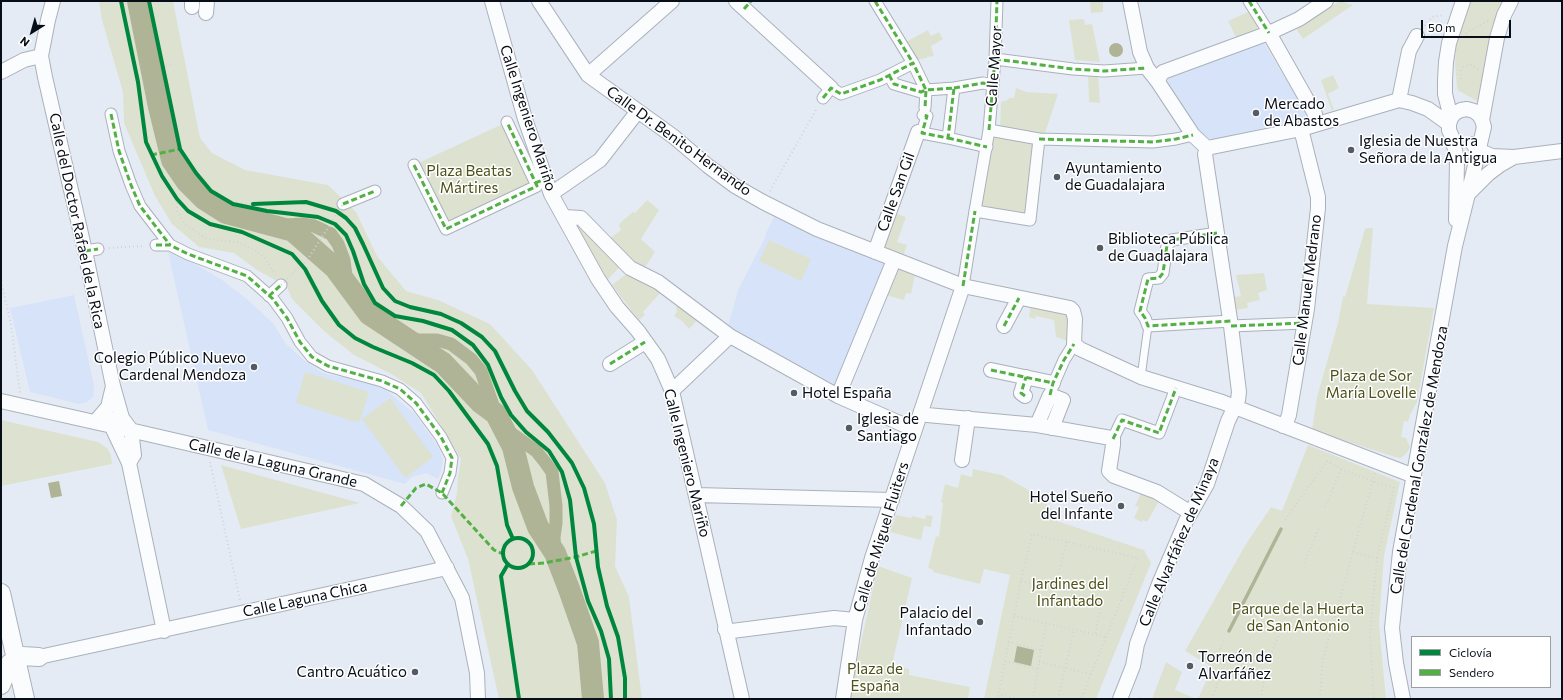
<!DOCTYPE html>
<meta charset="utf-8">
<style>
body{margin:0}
#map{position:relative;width:1563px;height:700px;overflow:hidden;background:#e5ebf5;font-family:Commissioner,sans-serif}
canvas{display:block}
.frame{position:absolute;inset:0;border:2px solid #080e18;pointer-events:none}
.legend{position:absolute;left:1411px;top:636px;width:140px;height:52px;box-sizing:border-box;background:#fff;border:1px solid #9c9fa3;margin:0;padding:5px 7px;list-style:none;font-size:12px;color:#080e18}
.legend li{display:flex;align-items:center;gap:8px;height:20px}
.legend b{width:20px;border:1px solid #9c9fa3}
.north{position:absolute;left:12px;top:12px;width:40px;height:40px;-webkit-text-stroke:3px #fff;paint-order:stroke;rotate:217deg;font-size:11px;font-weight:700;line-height:16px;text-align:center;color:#080e18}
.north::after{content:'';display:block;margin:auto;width:14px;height:18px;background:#080e18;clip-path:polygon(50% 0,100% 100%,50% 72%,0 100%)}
.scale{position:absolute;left:1421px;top:20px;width:90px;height:18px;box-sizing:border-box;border:2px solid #080e18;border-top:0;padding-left:5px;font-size:12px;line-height:14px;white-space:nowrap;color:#080e18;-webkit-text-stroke:3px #fff;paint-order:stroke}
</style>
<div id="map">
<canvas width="1563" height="700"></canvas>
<div class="frame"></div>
<ul class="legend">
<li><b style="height:5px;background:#00873e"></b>Ciclovía</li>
<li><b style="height:5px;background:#54b045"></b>Sendero</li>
</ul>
<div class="north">N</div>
<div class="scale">50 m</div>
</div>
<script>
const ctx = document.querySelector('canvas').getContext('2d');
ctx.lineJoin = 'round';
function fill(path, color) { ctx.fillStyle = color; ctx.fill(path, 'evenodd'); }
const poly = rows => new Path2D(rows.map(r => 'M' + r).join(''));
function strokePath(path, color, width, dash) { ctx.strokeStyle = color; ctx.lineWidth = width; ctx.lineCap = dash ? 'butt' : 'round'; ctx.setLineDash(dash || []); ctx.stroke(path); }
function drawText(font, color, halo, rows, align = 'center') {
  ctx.font = font + ' Commissioner,sans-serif'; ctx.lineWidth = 3; ctx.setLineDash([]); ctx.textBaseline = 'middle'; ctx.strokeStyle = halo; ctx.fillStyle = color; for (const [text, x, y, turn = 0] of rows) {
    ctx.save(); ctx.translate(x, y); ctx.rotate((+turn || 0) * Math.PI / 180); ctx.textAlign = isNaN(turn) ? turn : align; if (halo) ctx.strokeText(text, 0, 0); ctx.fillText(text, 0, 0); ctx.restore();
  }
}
const built = poly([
 [1261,42,1264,43,1306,113,1304,118,1213,140,1202,135,1167,82,1169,75],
 [775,215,885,262,838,386,801,366,728,326,738,290,766,236,765,235],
 [168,252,182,256,222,280,247,299,273,323,286,344,304,360,323,373,369,383,386,390,415,414,437,445,443,459,441,471,438,479,426,473,412,477,405,484,208,430],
 [74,295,94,385,93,397,87,402,79,404,30,392,10,308]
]);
const green = poly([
 [99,1,173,1,200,138,212,153,245,170,328,185,356,212,377,256,406,291,438,300,490,324,532,370,605,483,617,520,615,566,629,597,642,699,499,699,468,559,451,516,457,493,458,478,461,459,421,393,391,374,354,355,325,332,292,299,287,287,257,270,234,253,199,247,172,224,155,196,124,123,123,92,102,20],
 [1090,1,1103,1,1103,12,1091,13],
 [1340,1,1353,5,1303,39,1295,27],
 [1469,1,1502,1,1492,30,1479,100,1477,101,1459,91,1457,88,1455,64,1456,47],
 [1250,11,1259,25,1257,29,1236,37,1228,21],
 [1084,19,1085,25,1092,24,1100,62,1075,60,1069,20],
 [928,30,931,36,939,32,943,39,931,46,934,56,927,57,927,58,915,60,904,43],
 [1088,74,1098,75,1100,103,1089,102],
 [1333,75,1339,88,1328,94,1334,110,1332,111,1321,80],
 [1016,88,1027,92,1058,94,1044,136,1000,128,1001,102,1008,100,1009,98,1014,98],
 [507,122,537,186,446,229,414,165],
 [989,130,1039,139,1030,220,975,211],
 [647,200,659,210,641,239,655,252,641,273,608,240,621,230,619,225,621,222,633,212,635,213],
 [894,213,906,217,897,242,907,245,902,259,881,250],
 [583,222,624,263,607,280,574,225],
 [1368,228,1373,228,1367,304,1434,308,1417,402,1410,415,1408,422,1404,421,1401,437,1406,438,1410,447,1407,453,1401,458,1395,457,1312,430,1317,397,1338,323,1343,296,1345,297,1365,229],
 [769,240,811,259,801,281,759,261],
 [896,267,915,274,911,294,906,293,904,300,885,295],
 [629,272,661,292,643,312,645,315,639,320,612,285],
 [1264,273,1267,290,1258,293,1260,300,1247,303,1248,308,1235,310,1233,297,1241,296,1236,275],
 [1031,304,1066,309,1072,334,1068,341,1056,337,1054,320,1036,316,1035,319,1029,317],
 [679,305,699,318,689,329,682,321,674,316,677,311,676,308],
 [305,372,369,392,359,423,296,403],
 [390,398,433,457,405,478,362,419],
 [1,420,98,442,108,449,111,455,112,464,1,486],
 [1308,445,1400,482,1384,556,1379,624,1386,699,1198,699,1212,667,1185,651,1246,544,1271,507,1282,511],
 [221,465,360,503,241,529],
 [973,469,1002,475,1032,492,1052,509,1048,518,1144,550,1151,563,1096,699,984,699,1010,575,984,569,980,584,933,572,933,570,928,568,936,536,939,537,943,503,941,502,945,484,958,488,961,474,972,477],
 [1141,493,1156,498,1159,501,1147,522,1143,520,1142,522,1134,518,1139,507,1135,506],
 [896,515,911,518,912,516,925,519,926,515,933,516,931,527,924,526,921,540,890,532],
 [878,566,912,578,892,665,909,669,909,675,970,687,968,699,850,699,852,683],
 [1166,662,1182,672,1175,690,1197,699,1152,699]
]);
const water = poly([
 '1109 50a7 7 0 1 1 14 0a7 7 0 1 1-14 0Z',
 [59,481,62,496,51,498,48,483],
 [1017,646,1034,650,1031,666,1014,662]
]);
const stream = poly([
 [1229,631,1281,529]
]);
const canal = poly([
 [273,226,302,224,314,226,331,234,338,244,344,260,347,284],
 [410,340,437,340,451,344,471,359,481,371,496,414],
 [504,428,536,451,545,462,552,472,556,506,556,523,554,537,555,553]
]);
const river = poly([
 [138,1,159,107,172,160,187,182,204,199,226,213,293,231,335,268,369,314,443,363,481,403,496,414,513,447,523,487,538,527,555,553,569,589,588,643,593,699]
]);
const path = poly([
 [149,1,180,149,196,173,211,191,233,204,267,211,318,217,335,224,346,235,353,251,364,284,375,303,395,316,423,321,452,330,473,345,488,365,501,397,511,415,526,432,549,451,562,472,570,500,576,557,588,601,601,631,609,659,611,699],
 [1425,26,1432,17,1444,15],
 [1466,33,1488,21],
 [162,67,174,64],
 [1461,79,1461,70,1463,67,1471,65,1478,69],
 [770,191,817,108],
 [177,199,177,211,186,225,207,239,237,242,255,250,266,259,275,275],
 [238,204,306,202,334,211],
 [341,215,355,228,363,244,383,288,395,301,410,307,441,314,461,323,482,337,495,351,515,391,527,411,548,432,572,463,584,488,594,524,598,567,607,606,618,637,625,678,625,699],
 [109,248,144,246],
 [1,281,11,324,20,393],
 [210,462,240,600],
 [1325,507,1341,469],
 [1285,520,1327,461,1341,469,1372,481,1394,488,1377,558,1370,635,1374,699],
 [1353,552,1377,558],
 [1304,563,1319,528],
 [1021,581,1102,600,1095,635],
 [1054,589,1067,542],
 [1014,616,1106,637],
 [1008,642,1041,650,1033,699],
 [1041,650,1046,624],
 [1272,652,1286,617],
 [1005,661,1038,669],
 [1039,662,1091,674],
 [1140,698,1142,699],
 [1018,699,1002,695,998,696,1021,581,1032,534,1138,558,1081,699],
 [1058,699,1074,630],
 [1212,699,1224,664,1214,660,1225,639],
 [1261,699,1265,672],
 [1320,699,1323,659,1375,473]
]);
const service = poly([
 [1141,377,1148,326]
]);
const pedestrian = poly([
 [875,1,913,63],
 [1249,1,1269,33],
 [995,59,1073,69,1104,71,1147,68],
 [889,75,894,84,921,92,926,90,925,108],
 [954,88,983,83,993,85],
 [823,98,831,88,841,94,880,80,913,63,926,90,954,88,948,138,922,133,927,116,923,115],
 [111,114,119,151,131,185,140,206,170,245],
 [989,130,995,59,997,1],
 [948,138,987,147],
 [1039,139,1153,142,1176,139,1193,135],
 [414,165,446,229,537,186,507,122],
 [343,204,375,191],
 [1217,233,1172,240,1167,245,1163,273,1159,278,1148,279,1140,311,1145,318,1148,326,1231,321],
 [156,245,170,245,188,254,247,276,273,299,287,318,300,342,312,357,328,366,382,381,400,389,416,403,441,437,452,458,450,473,442,493],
 [85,251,98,249],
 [963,286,975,211,989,130,1039,139,1030,220,975,211],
 [269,296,281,285],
 [1231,326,1305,323],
 [1051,390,1064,360,1074,344],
 [1113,439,1122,420,1159,433,1176,388]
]);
const minor = poly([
 [53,1,48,20,41,56,45,77,85,251,113,386],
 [192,1,192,7],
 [492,1,525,119,551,194,598,279,617,307,638,331,658,359,672,391,742,699],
 [539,1,588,75,674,137,708,166,735,186,763,202,817,229,963,286,1070,308,1073,311,1075,319,1074,344,1080,349,1141,377,1222,402,1414,476],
 [736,1,831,88],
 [1130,1,1140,52,1147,68,1158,82],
 [206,13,207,1],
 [1269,33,1315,114,1314,125],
 [1,72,24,60,41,56],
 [588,75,672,1],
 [1399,100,1409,51,1417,36],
 [1451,118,1455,113,1461,110,1467,109,1474,111,1479,115,1482,120],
 [1473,144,1478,150,1492,156,1514,157,1562,151],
 [1207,148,1193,135,1158,82,1160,76,1163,72,1269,33,1299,19,1326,1],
 [1207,148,1301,129,1399,100,1412,103,1428,109,1449,124],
 [1469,193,1488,174,1500,165,1514,157],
 [551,194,600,160,638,111],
 [564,217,581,218,630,268,658,282,730,336,838,396,911,428,914,432],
 [1456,220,1457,159,1452,137,1449,130,1449,124,1451,118,1445,94,1445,80,1446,62,1449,43,1463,1],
 [875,252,918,132],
 [1004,326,1019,298],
 [610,364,645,342],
 [991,370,1053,383],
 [672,391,730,336],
 [838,396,894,260],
 [1025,396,1021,393,1026,377],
 [1,401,121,428,364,484,401,506,427,531,462,598,477,673,478,699],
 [921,411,927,415,1037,425,1050,395,1063,400,1052,428],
 [110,419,111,425,129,463,132,458],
 [95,422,108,407,113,386,122,418,131,430,134,455],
 [1037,425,1111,438,1113,439,1113,445,1109,471,1114,476,1157,492,1186,510,1192,510],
 [1283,426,1286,423,1289,415,1307,309,1318,208,1318,197,1301,129],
 [962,460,968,418],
 [129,463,164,631],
 [696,495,892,500],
 [725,629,732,631,834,618,855,620],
 [39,657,447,568],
 [843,699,855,620,872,558,963,286],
 [1120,699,1133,666,1137,644,1159,584,1186,521,1207,484,1228,421,1238,400,1239,392,1231,326,1205,154,1207,148],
 [1403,699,1396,663,1392,628,1400,552,1455,246,1473,174,1484,127,1482,120,1497,38,1504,15,1511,1]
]);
const tertiary = poly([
 [1,593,25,699],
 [1,685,10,663,22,656,39,657]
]);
const pathBridge = poly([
 [281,285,308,259,343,204]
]);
const quiet = poly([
 [875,1,913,63],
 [1249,1,1269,33],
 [744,9,751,1],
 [995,59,1073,69,1104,71,1147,68],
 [889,75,894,84,921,92,926,90,925,108],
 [954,88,983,83,993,85],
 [823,98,831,88,841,94,880,80,913,63,926,90,954,88,948,138,922,133,927,116,923,115],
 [111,114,119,151,131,185,140,206,170,245],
 [989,130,995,59,997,1],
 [948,138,987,147],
 [1039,139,1153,142,1176,139,1193,135],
 [151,155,180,149],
 [414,165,446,229,537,186,507,122],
 [535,183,546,179],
 [343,204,375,191],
 [1217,233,1172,240,1167,245,1163,273,1159,278,1148,279,1140,311,1145,318,1148,326,1231,321],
 [156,245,170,245,188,254,247,276,273,299,287,318,300,342,312,357,328,366,382,381,400,389,416,403,441,437,452,458,450,473,442,493],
 [85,251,98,249],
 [963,286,975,211],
 [269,296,281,285],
 [1004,326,1019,298],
 [1231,326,1305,323],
 [610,364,645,342],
 [991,370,1053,383],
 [1050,395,1053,383,1064,360,1074,344],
 [1025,396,1021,393,1026,377],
 [1113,439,1122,420,1159,433,1176,388],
 [401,506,416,488,426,484,442,493,494,550,503,554],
 [529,564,544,563,576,557,596,551]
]);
const cycleway = poly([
 [121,1,138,82,146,142,162,176,177,199,188,211,210,224,242,232,292,254,305,269,322,301,339,325,355,338,373,347,412,363,434,375,449,391,488,444,497,466,507,525,513,539],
 [149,1,180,149,196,173,211,191,233,204,267,211,318,217,335,224,346,235,353,251,364,284,375,303,395,316,423,321,452,330,473,345,488,365,501,397,511,415,526,432,549,451,562,472,570,500,576,557,588,601,601,631,609,659,611,699],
 [253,204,306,202,336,211,346,218,355,228,363,244,383,288,395,301,410,307,441,314,461,323,482,337,495,351,515,391,527,411,548,432,572,463,584,488,594,524,598,567,607,606,618,637,625,678,625,699],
 '503 553a15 15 0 1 1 30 0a15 15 0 1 1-30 0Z',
 [508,564,501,576,519,699]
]);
const markers = [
 [1256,113,4,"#555b65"],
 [1351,150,4,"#555b65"],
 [1057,177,4,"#555b65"],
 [1100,248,4,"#555b65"],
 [254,367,4,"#555b65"],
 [794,393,4,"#555b65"],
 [849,428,4,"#555b65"],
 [1121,506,4,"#555b65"],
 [980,622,4,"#555b65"],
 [1190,666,4,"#555b65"],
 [415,672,4,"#555b65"]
];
const streetNames = [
 ["Calle Mayor",994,66,-86],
 ["Calle Ingeniero Mariño",528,118,72],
 ["Calle Dr. Benito Hernando",679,141,36],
 ["Calle San Gil",896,192,-70],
 ["Calle del Doctor Rafael de la Rica",77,221,78],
 ["Calle Manuel Medrano",1307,290,-83],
 ["Calle del Cardenal González de Mendoza",1419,460,-80],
 ["Calle de la Laguna Grande",273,463,13],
 ["Calle Ingeniero Mariño",687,463,76],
 ["Calle de Miguel Fluiters",881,537,-73],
 ["Calle Alvarfáñez de Minaya",1179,542,-67],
 ["Calle Laguna Chica",305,599,-12]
];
const poiNames = [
 ["Mercado",1264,104],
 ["de Abastos",1264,121],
 ["Iglesia de Nuestra",1359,141],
 ["Señora de la Antigua",1359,158],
 ["Ayuntamiento",1065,168],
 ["de Guadalajara",1065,185],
 ["Biblioteca Pública",1108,239],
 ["de Guadalajara",1108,256],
 ["Colegio Público Nuevo",246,358,"right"],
 ["Cardenal Mendoza",246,375,"right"],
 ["Hotel España",802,393],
 ["Iglesia de",857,419],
 ["Santiago",857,436],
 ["Hotel Sueño",1113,497,"right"],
 ["del Infante",1113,514,"right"],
 ["Palacio del",972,613,"right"],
 ["Infantado",972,630,"right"],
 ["Torreón de",1198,657],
 ["Alvarfáñez",1198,674],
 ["Cantro Acuático",407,672,"right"]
];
const parkNames = [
 ["Plaza Beatas",469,171],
 ["Mártires",469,188],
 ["Plaza de Sor",1371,376],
 ["María Lovelle",1371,393],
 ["Jardines del",1070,584],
 ["Infantado",1070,601],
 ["Parque de la Huerta",1298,609],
 ["de San Antonio",1298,626],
 ["Plaza de",875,669],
 ["España",875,686]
];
fill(built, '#d7e3f8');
fill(green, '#dde2d0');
fill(water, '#afb496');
strokePath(stream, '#afb496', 3.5);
strokePath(canal, '#afb496', 13);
strokePath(river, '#afb496', 22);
strokePath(service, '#abb1bb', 9);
strokePath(pedestrian, '#abb1bb', 13);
strokePath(minor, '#abb1bb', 16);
strokePath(tertiary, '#abb1bb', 20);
strokePath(path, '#d1d3d6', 2, [1, 3]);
strokePath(service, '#fbfcfe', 7);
strokePath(pedestrian, '#fbfcfe', 11);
strokePath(minor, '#fbfcfe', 14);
strokePath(tertiary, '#fbfcfe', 18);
strokePath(pathBridge, '#d1d3d6', 2, [1, 3]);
strokePath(quiet, '#54b045', 3, [6, 3]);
strokePath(cycleway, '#00873e', 4);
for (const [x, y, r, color] of markers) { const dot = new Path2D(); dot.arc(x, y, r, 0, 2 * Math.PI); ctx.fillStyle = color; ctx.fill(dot); strokePath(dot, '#fff', 1.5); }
drawText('15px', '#080e18', '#fff', streetNames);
drawText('15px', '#080e18', '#fff', poiNames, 'left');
drawText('15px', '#4d5018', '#fff', parkNames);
</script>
